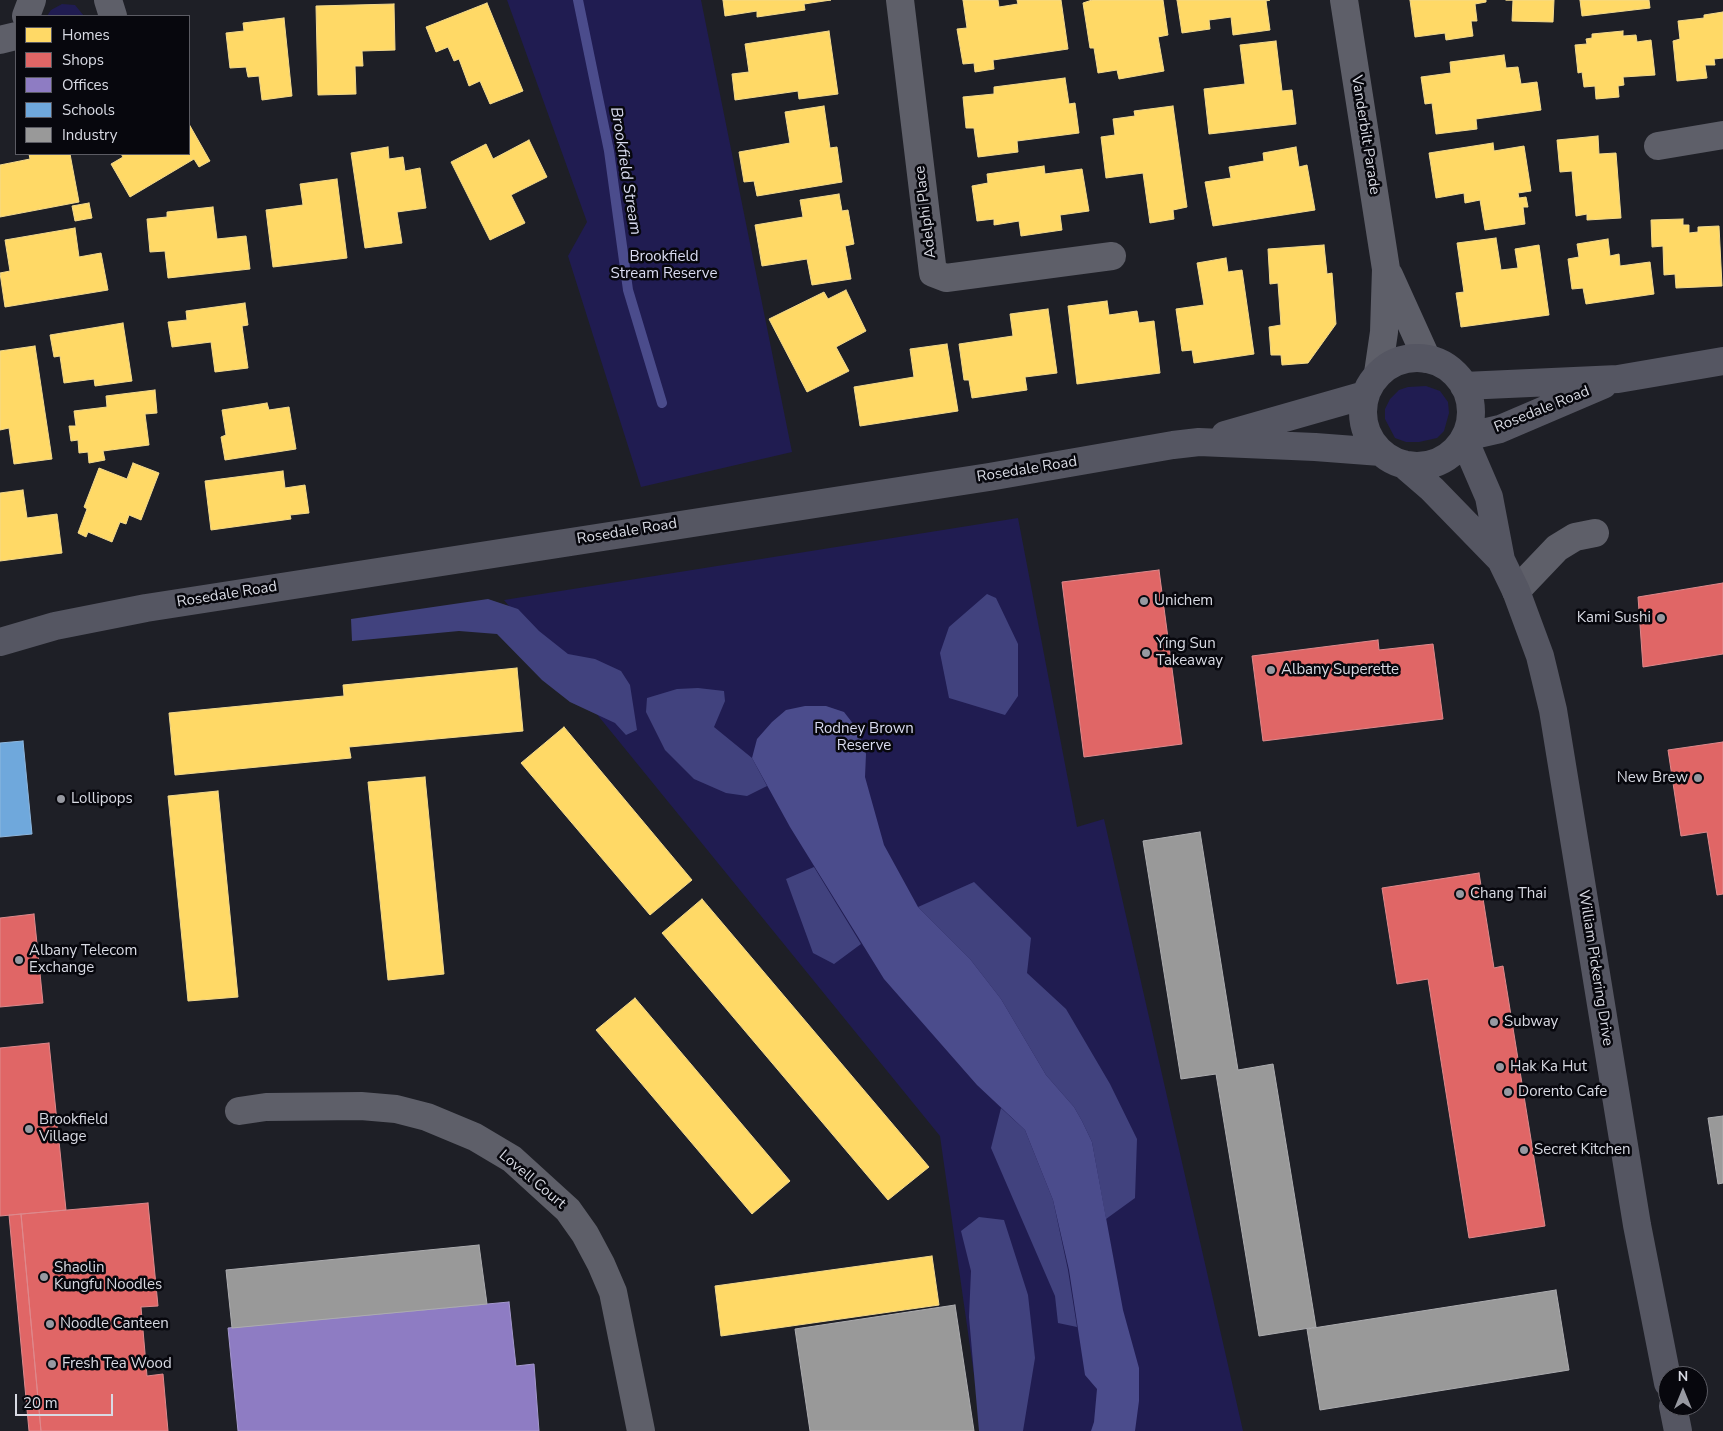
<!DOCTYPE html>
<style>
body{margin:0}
#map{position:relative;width:1723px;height:1431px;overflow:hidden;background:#1e1f26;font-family:"Nunito Sans",sans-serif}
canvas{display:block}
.legend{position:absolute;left:15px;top:15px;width:175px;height:140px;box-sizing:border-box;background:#07070d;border:1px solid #5b5b63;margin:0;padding:6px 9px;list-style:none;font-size:15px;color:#d8dae3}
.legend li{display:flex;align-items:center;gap:10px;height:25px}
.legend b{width:25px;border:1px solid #5b5b63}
.north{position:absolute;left:1658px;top:1366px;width:50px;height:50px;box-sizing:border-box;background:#07070d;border:1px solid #5b5b63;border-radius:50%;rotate:0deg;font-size:14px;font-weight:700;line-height:20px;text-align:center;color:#d8dae3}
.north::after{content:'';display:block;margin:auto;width:18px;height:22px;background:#9799a1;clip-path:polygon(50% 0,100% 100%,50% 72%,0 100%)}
.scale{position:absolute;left:15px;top:1394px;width:98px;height:22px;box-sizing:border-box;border:2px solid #d8dae3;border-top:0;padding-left:6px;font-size:15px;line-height:18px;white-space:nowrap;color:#d8dae3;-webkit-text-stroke:4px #07070d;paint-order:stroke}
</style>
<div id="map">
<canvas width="1723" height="1431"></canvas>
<ul class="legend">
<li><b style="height:14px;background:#ffd966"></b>Homes</li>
<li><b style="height:14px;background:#e06666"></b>Shops</li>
<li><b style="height:14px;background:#8e7cc3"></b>Offices</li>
<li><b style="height:14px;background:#6fa8dc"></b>Schools</li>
<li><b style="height:14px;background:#999"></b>Industry</li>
</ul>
<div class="north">N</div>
<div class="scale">20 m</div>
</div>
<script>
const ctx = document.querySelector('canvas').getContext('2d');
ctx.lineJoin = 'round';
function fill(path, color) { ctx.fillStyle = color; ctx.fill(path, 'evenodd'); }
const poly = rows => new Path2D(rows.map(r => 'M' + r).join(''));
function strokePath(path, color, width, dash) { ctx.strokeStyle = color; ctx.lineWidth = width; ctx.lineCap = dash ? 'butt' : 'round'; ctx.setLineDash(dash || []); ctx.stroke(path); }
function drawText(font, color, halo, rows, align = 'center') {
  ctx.font = font + ' "Nunito Sans",sans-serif'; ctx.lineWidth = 5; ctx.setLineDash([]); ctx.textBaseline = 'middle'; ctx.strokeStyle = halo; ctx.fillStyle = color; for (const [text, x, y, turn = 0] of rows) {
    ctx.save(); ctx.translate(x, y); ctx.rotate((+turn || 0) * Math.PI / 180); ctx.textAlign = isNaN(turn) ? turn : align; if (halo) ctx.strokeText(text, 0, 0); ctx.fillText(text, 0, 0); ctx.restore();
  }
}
const green = poly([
 [507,0,701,0,792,452,641,487,568,256,587,222],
 [62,4,75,5,84,16,47,16,51,10],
 [1426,386,1440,391,1448,402,1449,413,1444,431,1437,438,1419,442,1406,442,1395,438,1385,419,1385,409,1390,399,1399,390,1408,387],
 [1018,518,1077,827,1104,819,1243,1431,982,1431,940,1136,504,600]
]);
const forest = poly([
 [987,594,996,598,1018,644,1018,696,1005,715,949,698,940,653,949,627],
 [488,599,518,609,539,631,568,654,595,659,621,671,630,685,637,730,626,735,615,723,570,702,542,680,497,634,459,631,352,641,351,619],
 [698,688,724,691,725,701,714,727,752,758,767,786,747,796,726,793,694,779,665,750,646,712,647,698,677,689],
 [814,867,861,944,834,964,813,953,786,879],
 [974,882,1031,938,1027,973,1066,1009,1110,1084,1137,1139,1135,1198,1106,1219,1092,1142,1082,1121,1074,1107,1046,1075,1001,999,970,959,918,907],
 [1001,1108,1025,1130,1053,1200,1068,1270,1077,1327,1058,1323,1055,1296,991,1148],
 [979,1217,1004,1220,1028,1295,1035,1358,1023,1431,979,1431,969,1317,971,1271,961,1231]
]);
const water = poly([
 [805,706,826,706,844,712,858,730,866,754,865,777,884,845,918,907,970,959,1001,999,1046,1075,1074,1107,1082,1121,1092,1142,1123,1310,1139,1368,1139,1401,1135,1431,1091,1431,1094,1422,1097,1389,1085,1375,1069,1270,1053,1200,1025,1130,977,1085,884,979,790,827,752,758,757,739,772,722,786,710]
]);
const homes = poly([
 [723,0,831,0,804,4,805,10,757,17,757,11,725,16,723,0],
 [963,0,998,0,999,7,1018,4,1017,0,1061,0,1068,49,993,60,994,69,975,72,974,63,963,64,957,29,967,28,963,0],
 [1092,0,1163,0,1168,35,1158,37,1164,71,1119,79,1117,70,1098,73,1094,48,1090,48,1083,3,1092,0],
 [1177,0,1270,0,1266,1,1270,30,1233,35,1231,17,1209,20,1210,29,1182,33,1177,0],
 [1410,0,1486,0,1486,2,1475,4,1477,21,1471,21,1473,36,1446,40,1445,33,1415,37,1410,0],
 [1506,0,1554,0,1553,22,1512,21,1513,0,1506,0],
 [1580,0,1649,0,1650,8,1582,16,1580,0],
 [487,3,523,91,490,104,480,81,469,86,459,59,454,61,448,47,436,52,426,27,487,3],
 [394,4,395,50,362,51,363,66,355,66,356,94,318,95,316,6,394,4],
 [1723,12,1723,58,1714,59,1715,65,1705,65,1707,78,1677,81,1673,41,1680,39,1678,21,1704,18,1704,15,1723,12],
 [284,18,292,96,262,100,259,76,248,77,246,67,230,68,226,33,244,31,243,23,284,18],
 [829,31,838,94,799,99,798,91,735,100,732,74,749,72,745,44,829,31],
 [1623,31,1623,36,1636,35,1637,42,1651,40,1655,75,1623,77,1624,85,1618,86,1619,97,1596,99,1595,86,1584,87,1582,72,1578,73,1575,45,1587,44,1586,39,1592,38,1592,34,1623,31],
 [1276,41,1282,91,1292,90,1296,124,1209,134,1204,89,1245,84,1240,45,1276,41],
 [1504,55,1506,68,1518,67,1521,84,1537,82,1541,110,1476,119,1477,129,1436,134,1432,103,1425,104,1421,77,1451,73,1450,62,1504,55],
 [1065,78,1069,104,1075,103,1079,133,1017,141,1018,152,978,157,974,128,966,128,963,97,994,94,994,87,1065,78],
 [824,106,830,148,837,147,842,182,757,196,754,181,744,182,739,152,790,143,785,112,824,106],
 [1173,106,1187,207,1173,210,1174,219,1150,223,1143,173,1106,178,1101,137,1115,135,1113,119,1135,116,1134,111,1173,106],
 [189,124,210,161,199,167,194,159,130,197,111,164,123,157,121,154,189,154,189,124],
 [1598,136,1599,154,1616,153,1621,218,1587,220,1587,214,1576,216,1572,171,1560,172,1557,140,1598,136],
 [529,140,547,177,511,195,525,223,490,240,451,162,486,144,493,159,529,140],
 [1493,143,1494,151,1524,146,1531,191,1518,193,1519,198,1526,197,1528,207,1523,207,1525,224,1485,230,1480,200,1465,203,1464,193,1436,198,1429,153,1493,143],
 [388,147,389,159,403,157,405,171,420,168,426,208,397,212,402,243,365,248,351,153,388,147],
 [1296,147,1299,167,1307,165,1315,210,1213,226,1205,182,1231,178,1229,167,1264,161,1263,153,1296,147],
 [29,154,70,154,79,202,0,217,0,165,30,159,29,154],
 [1044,166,1045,174,1082,169,1089,211,1060,215,1062,230,1021,236,1019,221,994,225,994,219,977,221,972,186,988,183,987,174,1044,166],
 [337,179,347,258,273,267,266,210,303,205,300,184,337,179],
 [839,194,842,211,848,210,854,244,845,246,851,279,812,285,807,259,762,266,755,225,803,217,800,200,839,194],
 [89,203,92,218,75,221,72,206,89,203],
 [213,207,217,239,246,236,250,269,168,278,165,251,150,252,147,219,167,217,167,212,213,207],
 [1683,219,1683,225,1689,225,1689,233,1698,232,1698,227,1719,226,1722,286,1676,288,1675,274,1664,275,1663,246,1652,247,1651,220,1683,219],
 [75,228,79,257,101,253,108,290,5,307,0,273,10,271,5,240,75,228],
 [1496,238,1501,270,1518,268,1515,249,1539,245,1549,315,1461,327,1456,293,1464,292,1457,243,1496,238],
 [1608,239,1610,256,1619,254,1620,266,1650,262,1654,294,1586,304,1583,288,1572,289,1568,259,1579,257,1577,244,1608,239],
 [1324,245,1327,274,1332,273,1336,324,1308,363,1282,365,1281,355,1271,355,1269,327,1281,325,1278,283,1270,284,1268,249,1324,245],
 [1226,258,1228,272,1242,270,1254,354,1194,363,1192,350,1182,351,1176,309,1204,305,1197,263,1226,258],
 [846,290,866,331,836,347,849,371,807,392,769,319,824,292,828,299,846,290],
 [1107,301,1109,315,1137,311,1139,323,1154,321,1160,373,1077,384,1068,306,1107,301],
 [245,303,248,325,242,326,248,368,215,372,211,342,172,347,168,322,187,320,186,311,245,303],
 [1048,309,1057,373,1025,377,1027,390,972,398,969,380,964,380,959,344,1013,336,1010,314,1048,309],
 [123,323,132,381,95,386,94,379,64,383,60,356,54,357,50,335,123,323],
 [947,344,958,411,860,426,854,387,914,377,910,349,947,344],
 [35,346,52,459,14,464,9,428,0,430,0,351,35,346],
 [155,390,157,413,145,414,149,445,103,451,105,460,89,463,88,452,79,453,78,440,71,441,69,426,76,426,74,411,107,407,106,396,155,390],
 [267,403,269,410,289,407,296,449,225,460,221,437,226,435,222,410,267,403],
 [133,463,159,473,141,520,129,515,126,524,120,522,112,542,88,532,86,537,78,533,87,509,84,507,99,468,127,479,133,463],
 [283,471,285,488,305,485,309,513,290,515,291,519,211,530,205,481,283,471],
 [23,490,27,518,57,514,62,553,0,561,0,493,23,490],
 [517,668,523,731,349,747,351,758,175,775,169,713,344,696,343,685,517,668],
 [564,727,692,880,650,915,521,763,564,727],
 [425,777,444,974,388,980,368,782,425,777],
 [218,791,238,997,188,1001,168,796,218,791],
 [702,899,929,1167,888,1200,662,933,702,899],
 [635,998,790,1181,752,1214,596,1030,635,998],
 [932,1256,939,1305,721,1336,715,1286,932,1256]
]);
const shops = poly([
 [1159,570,1182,744,1084,757,1062,582,1159,570],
 [1723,583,1723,654,1643,667,1638,597,1723,583],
 [1378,640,1379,650,1433,644,1443,719,1263,741,1252,656,1378,640],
 [1723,742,1723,894,1717,895,1707,832,1681,836,1668,750,1723,742],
 [1479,873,1494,968,1503,966,1545,1226,1469,1238,1428,979,1397,984,1382,888,1479,873],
 [34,914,43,1003,0,1007,0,918,34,914],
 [49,1043,66,1210,0,1216,0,1048,49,1043],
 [148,1203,158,1306,141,1307,147,1376,163,1374,168,1431,41,1431,21,1214,148,1203],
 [21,1214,41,1431,29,1431,9,1215,21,1214]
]);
const offices = poly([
 [509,1302,516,1366,534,1364,539,1431,238,1431,228,1328,509,1302]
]);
const schools = poly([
 [23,741,32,834,0,837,0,743,23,741]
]);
const industry = poly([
 [1200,832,1238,1070,1273,1064,1316,1327,1259,1336,1216,1074,1181,1079,1143,841,1200,832],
 [1723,1116,1723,1183,1718,1184,1708,1118,1723,1116],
 [479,1245,487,1304,232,1328,226,1270,479,1245],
 [1556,1290,1569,1370,1320,1410,1307,1329,1556,1290],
 [955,1305,974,1431,810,1431,795,1329,955,1305]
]);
const stream = poly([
 [578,0,609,151,628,290,662,403]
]);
const minor = poly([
 [108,0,113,16],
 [900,0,933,273,946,278,1112,256],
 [1344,0,1386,269,1384,332,1378,373],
 [26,16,32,0],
 [0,40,16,36],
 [1658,146,1723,135],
 [1389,275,1427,359],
 [1516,591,1557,548,1575,537,1595,533],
 [239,1111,266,1107,361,1106,396,1109,427,1117,475,1137,512,1159,568,1210,585,1234,601,1264,613,1292,641,1431]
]);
const major = poly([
 '1363 412a54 54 0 1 1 108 0a54 54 0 1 1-108 0Z',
 [1464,386,1618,379,1723,361],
 [1225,435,1365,395],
 [1465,437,1500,429,1603,385],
 [1464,439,1489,497,1501,560,1516,591,1540,656,1553,710,1637,1225,1668,1383],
 [1403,464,1432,489,1501,560],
 [0,642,55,626,146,608,989,477,1173,445,1199,442,1315,447,1381,452],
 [1673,1406,1678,1431]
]);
const markers = [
 [1144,601,5,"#9799a1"],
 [1661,618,5,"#9799a1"],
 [1146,653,5,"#9799a1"],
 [1271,670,5,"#9799a1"],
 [1698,778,5,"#9799a1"],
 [61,799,5,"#9799a1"],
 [1460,894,5,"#9799a1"],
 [19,960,5,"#9799a1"],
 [1494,1022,5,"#9799a1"],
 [1500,1067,5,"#9799a1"],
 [1508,1092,5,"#9799a1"],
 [29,1129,5,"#9799a1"],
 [1524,1150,5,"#9799a1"],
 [44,1277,5,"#9799a1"],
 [50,1324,5,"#9799a1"],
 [52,1364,5,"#9799a1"]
];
const streetNames = [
 ["Vanderbilt Parade",1365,135,81],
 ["Adelphi Place",926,212,-97],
 ["Rosedale Road",1542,410,-22],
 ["Rosedale Road",1027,470,-9],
 ["Rosedale Road",627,532,-9],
 ["Rosedale Road",227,595,-9],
 ["William Pickering Drive",1595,968,81],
 ["Lovell Court",532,1180,40]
];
const parkNames = [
 ["Brookfield",664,257],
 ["Stream Reserve",664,274],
 ["Rodney Brown",864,729],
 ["Reserve",864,746]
];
const poiNames = [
 ["Unichem",1154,601],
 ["Kami Sushi",1651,618,"right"],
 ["Ying Sun",1156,644],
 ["Takeaway",1156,661],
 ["Albany Superette",1281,670],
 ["New Brew",1688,778,"right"],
 ["Lollipops",71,799],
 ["Chang Thai",1470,894],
 ["Albany Telecom",29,951],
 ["Exchange",29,968],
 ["Subway",1504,1022],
 ["Hak Ka Hut",1510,1067],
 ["Dorento Cafe",1518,1092],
 ["Brookfield",39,1120],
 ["Village",39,1137],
 ["Secret Kitchen",1534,1150],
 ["Shaolin",54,1268],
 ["Kungfu Noodles",54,1285],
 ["Noodle Canteen",60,1324],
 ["Fresh Tea Wood",62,1364]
];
const waterNames = [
 ["Brookfield Stream",625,171,81]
];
fill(green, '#201c51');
fill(forest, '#41427e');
fill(water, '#4b4c8c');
fill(homes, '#ffd966');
strokePath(homes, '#f3d98c', 1);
fill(shops, '#e06666');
strokePath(shops, '#de898c', 1);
fill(offices, '#8e7cc3');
strokePath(offices, '#a498cd', 1);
fill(schools, '#6fa8dc');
strokePath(schools, '#8eb7de', 1);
fill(industry, '#999');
strokePath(industry, '#acacaf', 1);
strokePath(stream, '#4b4c8c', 10);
strokePath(minor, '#5e5f69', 28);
strokePath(major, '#555662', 28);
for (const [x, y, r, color] of markers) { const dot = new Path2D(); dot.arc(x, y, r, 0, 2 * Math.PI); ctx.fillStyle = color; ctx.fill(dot); strokePath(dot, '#07070d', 2); }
drawText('15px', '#d8dae3', '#07070d', streetNames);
drawText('15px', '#dadcf1', '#07070d', parkNames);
drawText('15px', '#d8dae3', '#07070d', poiNames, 'left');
drawText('italic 16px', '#daddf1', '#07070d', waterNames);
</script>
